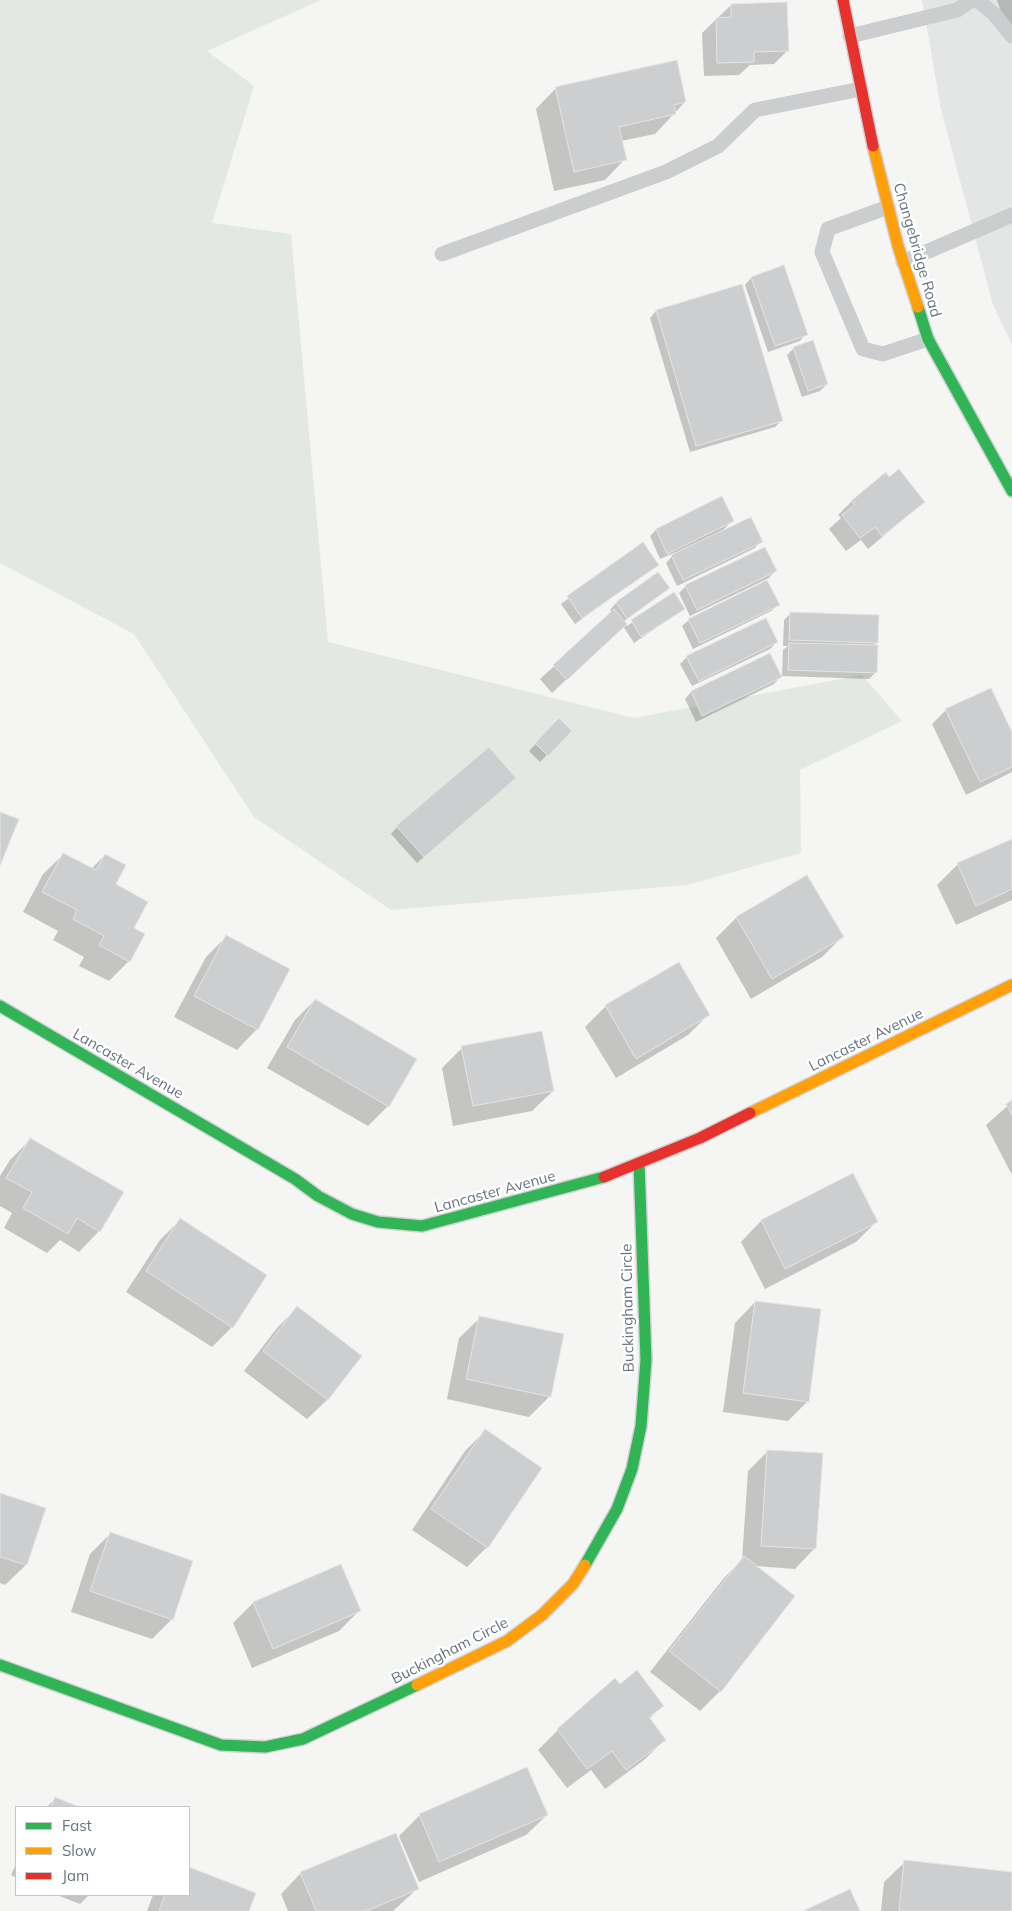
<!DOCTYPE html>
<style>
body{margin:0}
#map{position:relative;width:1012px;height:1911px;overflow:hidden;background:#f5f5f4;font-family:Mulish,sans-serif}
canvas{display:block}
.legend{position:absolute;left:15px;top:1806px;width:175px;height:90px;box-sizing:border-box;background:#fff;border:1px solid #c2c8cd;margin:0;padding:6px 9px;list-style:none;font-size:15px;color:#667583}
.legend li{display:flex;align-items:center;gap:10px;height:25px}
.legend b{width:25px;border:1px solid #c2c8cd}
</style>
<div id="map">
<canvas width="1012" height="1911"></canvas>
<ul class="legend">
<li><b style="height:6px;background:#30b455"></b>Fast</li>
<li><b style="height:6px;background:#ff9f0a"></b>Slow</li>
<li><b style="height:6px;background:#e5322d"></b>Jam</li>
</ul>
</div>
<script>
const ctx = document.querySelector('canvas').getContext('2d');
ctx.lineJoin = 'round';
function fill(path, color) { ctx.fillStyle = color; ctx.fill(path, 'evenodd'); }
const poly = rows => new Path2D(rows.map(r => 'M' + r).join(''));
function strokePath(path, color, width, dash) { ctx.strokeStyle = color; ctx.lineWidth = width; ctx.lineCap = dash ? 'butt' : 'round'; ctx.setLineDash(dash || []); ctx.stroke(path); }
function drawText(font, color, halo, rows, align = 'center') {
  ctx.font = font + ' Mulish,sans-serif'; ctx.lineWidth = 5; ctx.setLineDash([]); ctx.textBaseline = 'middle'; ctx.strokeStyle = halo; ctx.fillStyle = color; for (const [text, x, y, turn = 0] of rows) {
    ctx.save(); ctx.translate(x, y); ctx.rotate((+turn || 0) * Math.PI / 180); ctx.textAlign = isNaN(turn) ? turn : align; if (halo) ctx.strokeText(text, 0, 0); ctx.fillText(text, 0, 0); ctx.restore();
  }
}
const built = poly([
 [922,0,1012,0,1012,344,993,305,941,109]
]);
const green = poly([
 [0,0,321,0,207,51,254,86,212,223,291,234,328,642,634,718,862,675,902,721,800,770,801,853,687,885,391,910,254,817,134,634,0,563]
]);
const shadow = poly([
 [997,0,1012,0,1012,30,1006,26],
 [731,5,788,50,774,64,750,65,739,75,704,76,702,33],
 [556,88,685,102,655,134,621,141,625,159,605,180,554,191,536,109],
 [783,267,806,334,800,341,768,352,745,285,751,278],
 [741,286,781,421,775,427,690,452,650,318,656,311],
 [794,348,827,384,820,391,802,397,787,355],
 [889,479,924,502,868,549,861,540,846,551,829,529,841,518,838,515,852,501],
 [732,521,721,532,761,541,755,548,677,586,666,563,676,552,660,559,650,536,656,530],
 [643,544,657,565,575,624,561,604],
 [775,571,769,578,690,616,679,593,686,586],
 [658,573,668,588,623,622,627,626,674,594,684,609,634,643,623,626,552,693,540,679,612,613,610,610,616,603],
 [778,605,771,611,693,649,682,626,689,620],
 [791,613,877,642,873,646,876,672,869,679,782,676,783,650,788,646,783,646,784,620],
 [777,642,770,649,692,686,680,664,687,657],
 [780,677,774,684,696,722,685,699,691,692],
 [946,710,1012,735,1012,772,966,795,932,724],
 [559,720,570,731,540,762,529,751],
 [508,785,417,863,391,834,397,827],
 [1012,840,1012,900,956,925,937,885,958,864],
 [64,854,91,869,105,855,114,885,132,928,129,961,109,981,79,966,84,957,53,940,58,931,23,912,43,874],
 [807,876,842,937,822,957,751,999,716,938,736,918],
 [226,937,289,970,257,1029,237,1050,174,1017,206,957],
 [678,963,708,1015,688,1035,616,1078,585,1027,606,1006],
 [315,1000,388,1106,368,1126,267,1068,295,1020],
 [462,1048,553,1091,532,1111,453,1126,442,1068],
 [1012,1102,1012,1175,986,1125],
 [30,1140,99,1231,79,1252,60,1240,47,1253,4,1228,12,1213,0,1206,0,1176,10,1160],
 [852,1175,876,1222,856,1242,765,1289,741,1242,761,1221],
 [180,1220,232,1327,212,1347,126,1292,160,1240],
 [755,1302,808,1401,788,1421,723,1412,735,1323],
 [297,1308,328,1399,307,1419,244,1371,277,1328],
 [480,1318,550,1396,529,1417,447,1399,459,1338],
 [485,1431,487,1547,467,1567,412,1530,465,1451],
 [768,1451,815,1548,795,1569,755,1566,720,1691,700,1711,650,1672,724,1578,742,1560,748,1471],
 [0,1494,44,1509,26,1565,5,1585,0,1583],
 [110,1534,172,1619,152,1639,71,1612,90,1554],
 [340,1566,359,1611,339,1631,252,1668,233,1623,253,1603],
 [620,1686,662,1706,649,1719,664,1740,644,1760,605,1789,591,1770,567,1788,538,1750,558,1730],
 [527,1769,547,1815,526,1835,419,1882,399,1836,419,1816],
 [55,1799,76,1807,47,1807],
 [905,1862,1012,1873,1012,1911,881,1911,884,1882],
 [16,1864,16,1878,11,1875],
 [189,1869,254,1893,248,1911,147,1911,153,1895,189,1895],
 [301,1873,417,1889,393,1911,288,1911,281,1894],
 [57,1895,89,1895,80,1904]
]);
const building = poly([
 [787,2,789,51,754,52,754,62,717,63,716,18,731,17,731,4,787,2],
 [677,60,686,102,674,105,676,114,619,127,627,160,574,172,555,87,677,60],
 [784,265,808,335,775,346,751,277,784,265],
 [742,284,783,421,696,446,656,310,742,284],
 [813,340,828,384,808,391,793,347,813,340],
 [899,469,925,502,882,536,875,527,860,538,842,515,855,505,851,501,886,472,889,477,899,469],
 [722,496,734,521,667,554,656,529,722,496],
 [751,517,763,542,683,580,671,555,751,517],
 [643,542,659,565,582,618,567,596,643,542],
 [765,547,777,571,697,610,685,585,765,547],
 [658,572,670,588,627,619,616,602,658,572],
 [767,580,780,605,700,643,688,619,767,580],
 [674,592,685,609,641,637,631,620,674,592],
 [614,609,627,624,567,680,553,665,614,609],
 [790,612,879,615,878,643,789,640,790,612],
 [766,618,778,642,699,681,686,656,766,618],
 [789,643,878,645,877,673,788,670,789,643],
 [770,653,782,677,702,716,691,691,770,653],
 [991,688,1012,732,1012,767,980,782,945,709,991,688],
 [559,718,572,731,548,756,535,743,559,718],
 [489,747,516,778,424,857,396,826,489,747],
 [0,812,19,819,0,866,0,812],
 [1012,839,1012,889,976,906,957,863,1012,839],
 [63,853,96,870,105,854,126,865,116,884,148,902,134,928,145,934,130,962,99,945,104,936,73,919,77,910,42,892,63,853],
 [807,875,844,937,772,979,736,917,807,875],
 [226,935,290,969,258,1030,194,996,226,935],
 [679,962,710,1015,636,1059,605,1005,679,962],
 [315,999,417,1059,389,1107,287,1047,315,999],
 [542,1031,554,1091,473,1106,461,1046,542,1031],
 [1012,1100,1012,1115,1006,1104,1012,1100],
 [30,1138,124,1192,100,1232,77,1218,68,1234,23,1208,32,1192,6,1178,30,1138],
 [853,1173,878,1222,785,1269,761,1220,853,1173],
 [180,1218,267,1275,233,1328,146,1271,180,1218],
 [755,1301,821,1309,809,1402,743,1393,755,1301],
 [297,1306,362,1356,328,1400,263,1351,297,1306],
 [479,1316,564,1334,551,1397,466,1379,479,1316],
 [485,1429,542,1468,488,1548,431,1509,485,1429],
 [767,1450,823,1453,816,1549,761,1546,767,1450],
 [0,1493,46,1508,27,1565,0,1557,0,1493],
 [110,1532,193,1561,173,1620,90,1591,110,1532],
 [744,1556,795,1596,721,1692,669,1651,744,1556],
 [341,1564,361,1611,273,1649,253,1602,341,1564],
 [637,1670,664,1706,649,1717,666,1740,626,1770,612,1751,587,1769,557,1729,615,1678,620,1684,637,1670],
 [527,1767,548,1815,439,1862,419,1814,527,1767],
 [55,1797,79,1807,51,1807,55,1797],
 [396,1833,419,1889,366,1911,316,1911,300,1872,396,1833],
 [904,1860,1012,1872,1012,1911,899,1911,904,1860],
 [189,1867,256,1893,249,1911,159,1911,165,1895,189,1895,189,1867],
 [850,1889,860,1911,803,1911,850,1889]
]);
const lane = poly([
 [977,0,994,14,1012,36],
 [850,36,957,10,972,0],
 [888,207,828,229,822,252,863,349,883,354,928,339],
 [442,254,666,172,718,146,755,110,861,89],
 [903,262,1012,215]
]);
const fast = poly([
 [918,307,928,339,1012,491],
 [0,1006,295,1179,318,1196,352,1214,378,1222,422,1226,604,1177],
 [585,1565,617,1509,632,1469,641,1426,646,1360,639,1163],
 [0,1665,221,1745,265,1747,303,1739,417,1685]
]);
const slow = poly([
 [873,146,898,246,918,307],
 [750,1113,1012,985],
 [417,1685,507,1641,542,1615,573,1584,585,1565]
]);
const jam = poly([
 [843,0,873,146],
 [604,1177,700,1138,750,1113]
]);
const streetNames = [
 ["Changebridge Road",917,250,74],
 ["Lancaster Avenue",866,1040,-26],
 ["Lancaster Avenue",128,1064,30],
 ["Lancaster Avenue",495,1192,-15],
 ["Buckingham Circle",628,1308,-91],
 ["Buckingham Circle",450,1651,-27]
];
fill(built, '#e4e5e5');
fill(green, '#e4e8e2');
fill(shadow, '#0003');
fill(building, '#cdcecf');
strokePath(building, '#e4e4e4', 1);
strokePath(fast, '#d1d2d2', 14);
strokePath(slow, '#d1d2d2', 14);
strokePath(jam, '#d1d2d2', 14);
strokePath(lane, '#cbcdce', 15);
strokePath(fast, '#30b455', 11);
strokePath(slow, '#ff9f0a', 11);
strokePath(jam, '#e5322d', 11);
drawText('15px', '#667583', '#fff', streetNames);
</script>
